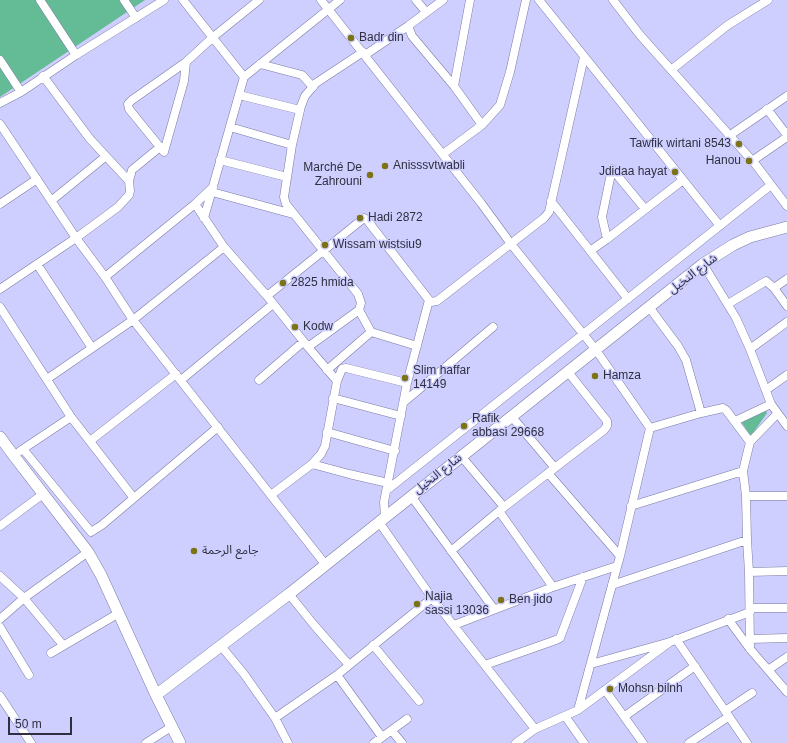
<!DOCTYPE html>
<meta charset="utf-8">
<style>
body{margin:0}
#map{position:relative;width:787px;height:743px;overflow:hidden;background:#cecffe;font-family:Helvetica,sans-serif}
canvas{display:block}
.scale{position:absolute;left:8px;top:717px;width:64px;height:18px;box-sizing:border-box;border:2px solid #2f2f41;border-top:0;padding-left:5px;font-size:12px;line-height:14px;white-space:nowrap;color:#2f2f41;-webkit-text-stroke:3px #cecffe;paint-order:stroke}
</style>
<div id="map">
<canvas width="787" height="743"></canvas>
<div class="scale">50 m</div>
</div>
<script>
const ctx = document.querySelector('canvas').getContext('2d');
ctx.lineJoin = 'round';
function fill(path, color) { ctx.fillStyle = color; ctx.fill(path, 'evenodd'); }
const poly = rows => new Path2D(rows.map(r => 'M' + r).join(''));
function strokePath(path, color, width, dash) { ctx.strokeStyle = color; ctx.lineWidth = width; ctx.lineCap = dash ? 'butt' : 'round'; ctx.setLineDash(dash || []); ctx.stroke(path); }
function drawText(font, color, halo, rows, align = 'center') {
  ctx.font = font + ' Helvetica,"Noto Sans Arabic",sans-serif'; ctx.lineWidth = 3; ctx.setLineDash([]); ctx.textBaseline = 'middle'; ctx.strokeStyle = halo; ctx.fillStyle = color; for (const [text, x, y, turn = 0] of rows) {
    ctx.save(); ctx.translate(x, y); ctx.rotate((+turn || 0) * Math.PI / 180); ctx.textAlign = isNaN(turn) ? turn : align; if (halo) ctx.strokeText(text, 0, 0); ctx.fillText(text, 0, 0); ctx.restore();
  }
}
const green = poly([
 [0,0,145,0,0,97],
 [765,409,767,413,751,436,740,420]
]);
const minor = poly([
 [40,0,76,55],
 [124,0,136,18],
 [183,0,244,77],
 [321,0,481,203,511,244,596,350,650,428,620,556,578,710],
 [416,0,426,12],
 [443,0,408,26,412,36,454,86],
 [470,0,454,86,482,125],
 [539,0,720,226],
 [613,0,640,35,756,165,787,206],
 [363,52,316,83,305,96,301,106,292,145,284,197,286,204,358,294,361,303,359,310,371,332],
 [365,55,408,26],
 [0,60,21,92],
 [186,62,184,81,164,152,129,109,128,104,132,100,186,62],
 [186,62,212,38,259,0],
 [260,64,302,75,313,87],
 [671,70,728,25,768,0],
 [43,76,90,139,129,181],
 [239,95,300,110],
 [0,103,21,92,76,55,164,0],
 [767,109,787,135],
 [0,124,76,238,105,277,133,320,325,564],
 [230,127,292,145],
 [729,136,787,96],
 [443,154,482,125,500,105,510,72,526,0],
 [220,160,287,177],
 [752,161,787,137],
 [212,192,293,214],
 [51,201,105,157],
 [551,201,628,299],
 [0,204,37,179],
 [195,204,224,247,267,296,308,347,337,381,325,446,321,454,312,464,271,495],
 [204,218,244,77,340,0],
 [607,239,602,217,612,169,645,209],
 [590,251,607,239,683,180],
 [37,264,92,348],
 [703,264,736,318,750,349,771,404,787,426],
 [105,277,195,204,213,187],
 [774,288,787,279],
 [0,289,76,238,118,207,129,195,130,191,129,181,132,170,160,147],
 [267,296,364,218,367,220,429,300,431,302,437,301,544,218,549,212,584,57],
 [728,304,766,281,774,288,787,306],
 [0,307,71,417,133,497],
 [649,307,678,346,686,360,701,413],
 [308,347,359,310],
 [750,349,787,322],
 [327,370,371,332,417,346],
 [47,379,133,320,224,247],
 [181,380,273,304],
 [259,380,303,342],
 [337,381,342,369,346,368,407,383],
 [766,390,787,375],
 [333,398,401,416],
 [404,402,493,327],
 [512,417,555,468],
 [735,421,771,404],
 [650,428,701,413,723,408,726,410,750,442],
 [327,432,395,451],
 [90,441,176,374],
 [23,449,91,532,102,525,218,427],
 [20,451,71,417],
 [461,456,504,507],
 [312,464,349,474,388,483],
 [548,473,620,556],
 [387,490,771,185],
 [411,496,494,609],
 [746,496,787,496],
 [631,506,743,471],
 [499,511,553,587],
 [385,517,384,502,407,383,429,300],
 [379,522,432,598,535,729],
 [0,526,43,494],
 [451,551,499,511,604,430,607,426,607,421,568,372],
 [749,572,787,571],
 [0,576,24,598,63,645],
 [612,585,747,540],
 [289,594,314,625,349,665],
 [750,608,787,608],
 [0,619,24,598,88,552],
 [728,619,750,649,787,692],
 [454,625,553,587,617,566],
 [0,627,29,675],
 [676,639,747,743],
 [750,639,787,638],
 [373,645,419,701],
 [221,646,244,674,275,718,288,743],
 [750,649,749,572,747,540,746,496,743,471,750,442,777,414],
 [51,653,119,613],
 [591,664,670,642,750,612],
 [485,665,556,640,560,638,583,577],
 [768,670,787,657],
 [337,675,382,737],
 [605,690,643,743],
 [0,696,31,743],
 [725,711,752,693],
 [565,716,584,743],
 [625,716,695,666],
 [275,718,337,675,432,598],
 [392,731,402,743],
 [146,743,171,727],
 [374,743,407,719],
 [516,743,535,729,578,710,670,642],
 [689,743,728,717]
]);
const secondary = poly([
 [0,437,14,456,88,552,101,575,156,695,180,743],
 [156,695,289,594,703,264,733,245,750,237,787,227]
]);
const markers = [
 [351,38,4,"#7b7315"],
 [739,144,4,"#7b7315"],
 [749,161,4,"#7b7315"],
 [385,166,4,"#7b7315"],
 [675,172,4,"#7b7315"],
 [370,175,4,"#7b7315"],
 [360,218,4,"#7b7315"],
 [325,245,4,"#7b7315"],
 [283,283,4,"#7b7315"],
 [295,327,4,"#7b7315"],
 [595,376,4,"#7b7315"],
 [405,378,4,"#7b7315"],
 [464,426,4,"#7b7315"],
 [194,551,4,"#7b7315"],
 [501,600,4,"#7b7315"],
 [417,604,4,"#7b7315"],
 [610,689,4,"#7b7315"]
];
const poiNames = [
 ["Badr din",359,38],
 ["Tawfik wirtani 8543",731,144,"right"],
 ["Hanou",741,161,"right"],
 ["Anisssvtwabli",393,166],
 ["Marché De",362,168,"right"],
 ["Zahrouni",362,182,"right"],
 ["Jdidaa hayat",667,172,"right"],
 ["Hadi 2872",368,218],
 ["Wissam wistsiu9",333,245],
 ["2825 hmida",291,283],
 ["Kodw",303,327],
 ["Slim haffar",413,371],
 ["14149",413,385],
 ["Hamza",603,376],
 ["Rafik",472,419],
 ["abbasi 29668",472,433],
 ["جامع الرحمة",202,551],
 ["Najia",425,597],
 ["sassi 13036",425,611],
 ["Ben jido",509,600],
 ["Mohsn bilnh",618,689]
];
const streetNames = [
 ["شارع النخيل",693,274,-37],
 ["شارع النخيل",438,474,-38]
];
fill(green, '#63bc96');
strokePath(minor, '#7b7ba6', 9);
strokePath(secondary, '#7b7ba6', 12);
strokePath(minor, '#fff', 8);
strokePath(secondary, '#fff', 11);
for (const [x, y, r, color] of markers) { const dot = new Path2D(); dot.arc(x, y, r, 0, 2 * Math.PI); ctx.fillStyle = color; ctx.fill(dot); strokePath(dot, '#cecffe', 1.5); }
drawText('12px', '#2f2f41', '#cecffe', poiNames, 'left');
drawText('12px', '#2f2f41', '#cecffe', streetNames);
</script>
